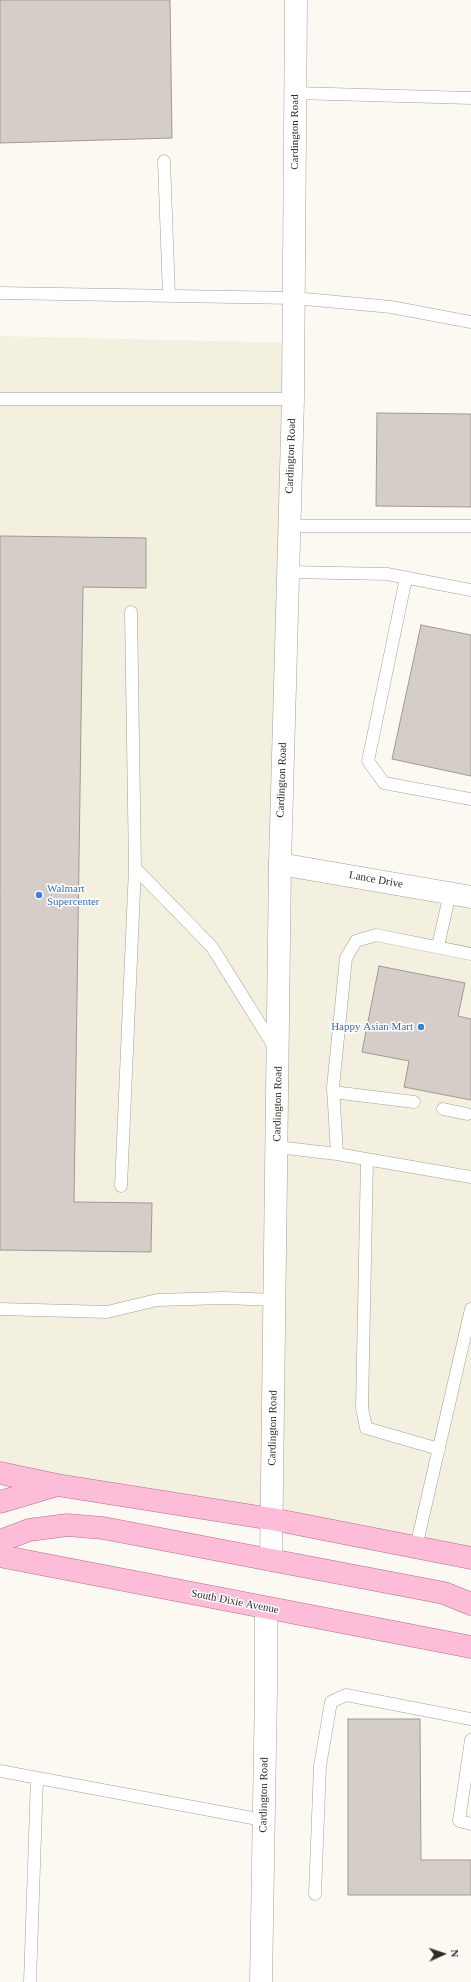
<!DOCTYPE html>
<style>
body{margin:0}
#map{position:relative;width:471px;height:1982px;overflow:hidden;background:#fbf9f1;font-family:Georgia,serif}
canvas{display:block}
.north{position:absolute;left:423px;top:1934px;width:40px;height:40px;-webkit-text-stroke:3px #fff;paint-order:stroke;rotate:87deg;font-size:11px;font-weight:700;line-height:16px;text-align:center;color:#2d2c29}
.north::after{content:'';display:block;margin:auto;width:14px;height:18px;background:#2d2c29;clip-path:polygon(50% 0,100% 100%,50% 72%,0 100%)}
</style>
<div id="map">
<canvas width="471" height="1982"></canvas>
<div class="north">N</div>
</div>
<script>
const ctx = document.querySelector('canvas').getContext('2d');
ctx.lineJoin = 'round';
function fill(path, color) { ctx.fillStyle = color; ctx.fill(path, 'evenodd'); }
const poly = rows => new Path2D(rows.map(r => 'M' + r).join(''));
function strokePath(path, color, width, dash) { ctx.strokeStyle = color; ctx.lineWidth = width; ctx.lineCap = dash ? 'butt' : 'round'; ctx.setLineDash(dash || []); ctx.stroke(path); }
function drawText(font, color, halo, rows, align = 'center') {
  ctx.font = font + ' Georgia,serif'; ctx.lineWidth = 3; ctx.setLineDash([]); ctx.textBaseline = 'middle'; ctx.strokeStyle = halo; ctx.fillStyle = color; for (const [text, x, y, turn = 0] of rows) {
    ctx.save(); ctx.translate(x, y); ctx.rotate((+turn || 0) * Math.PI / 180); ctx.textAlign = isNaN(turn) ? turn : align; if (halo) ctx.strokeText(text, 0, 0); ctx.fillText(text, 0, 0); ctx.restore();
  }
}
const built = poly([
 [0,336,293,343,280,863,471,902,471,1565,0,1472]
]);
const building = poly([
 [0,0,170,0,172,138,0,143,0,0],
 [377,413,471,414,471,507,376,506,377,413],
 [0,536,146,538,146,588,83,587,74,1202,152,1203,151,1252,0,1250,0,536],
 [421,625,471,635,471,776,392,759,421,625],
 [379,966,465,983,458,1016,471,1019,471,1100,404,1087,409,1061,362,1052,379,966],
 [348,1719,420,1719,421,1860,471,1860,471,1895,348,1895,348,1719]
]);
const service = poly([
 [295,93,471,98],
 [164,161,169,296],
 [0,293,294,298,391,307,471,322],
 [0,399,293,399],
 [289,526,471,526],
 [288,572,387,574,471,590],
 [406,578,368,761,384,783,471,799],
 [131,612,135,868,212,947,275,1048],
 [438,946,450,893],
 [471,954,376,935,356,941,346,958,333,1087,337,1154,471,1177],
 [333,1092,414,1102],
 [443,1109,467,1114],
 [277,1147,337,1154],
 [367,1160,362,1408,366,1428,439,1449],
 [121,1186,135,868],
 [0,1309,107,1312,157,1300,224,1298,275,1300],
 [416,1547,471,1309],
 [471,1740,459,1821,471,1824],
 [0,1771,263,1820],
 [315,1894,320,1766,331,1702,346,1695,471,1719],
 [30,1982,37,1778]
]);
const minor = poly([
 [280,864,471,897],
 [261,1982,266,1689,266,1608]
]);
const tertiary = poly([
 [271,1560,280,864,293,399,296,0]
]);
const primary = poly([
 [0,1473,57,1485,272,1519,471,1558],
 [0,1502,54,1486],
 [0,1541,29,1530,67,1525,103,1528,444,1593,471,1604],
 [0,1556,471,1647]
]);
const markers = [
 [39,895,4,"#3f7fe0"],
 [421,1027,4,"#3f7fe0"]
];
const streetNames = [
 ["Cardington Road",295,132,-90],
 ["Cardington Road",291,456,-88],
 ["Cardington Road",282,780,-88],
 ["Lance Drive",376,880,10],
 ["Cardington Road",278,1104,-89],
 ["Cardington Road",273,1428,-89],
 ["South Dixie Avenue",235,1602,11],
 ["Cardington Road",264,1795,-89]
];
const shopNames = [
 ["Walmart",47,889],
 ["Supercenter",47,902],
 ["Happy Asian Mart",413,1027,"right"]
];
fill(built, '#f3f0e0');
fill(building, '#d5cec8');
strokePath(building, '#a19994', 1);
strokePath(service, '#a2a099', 13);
strokePath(minor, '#a2a099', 23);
strokePath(tertiary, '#a2a099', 23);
strokePath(primary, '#b46d89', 23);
strokePath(service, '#fff', 12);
strokePath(minor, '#fff', 22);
strokePath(tertiary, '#fff', 22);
strokePath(primary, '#fdbcd7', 22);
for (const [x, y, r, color] of markers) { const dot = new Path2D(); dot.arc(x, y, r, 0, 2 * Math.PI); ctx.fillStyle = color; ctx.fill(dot); strokePath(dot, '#fff', 1.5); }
drawText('11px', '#2d2c29', '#fff', streetNames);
drawText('11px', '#366cbe', '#fff', shopNames, 'left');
</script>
